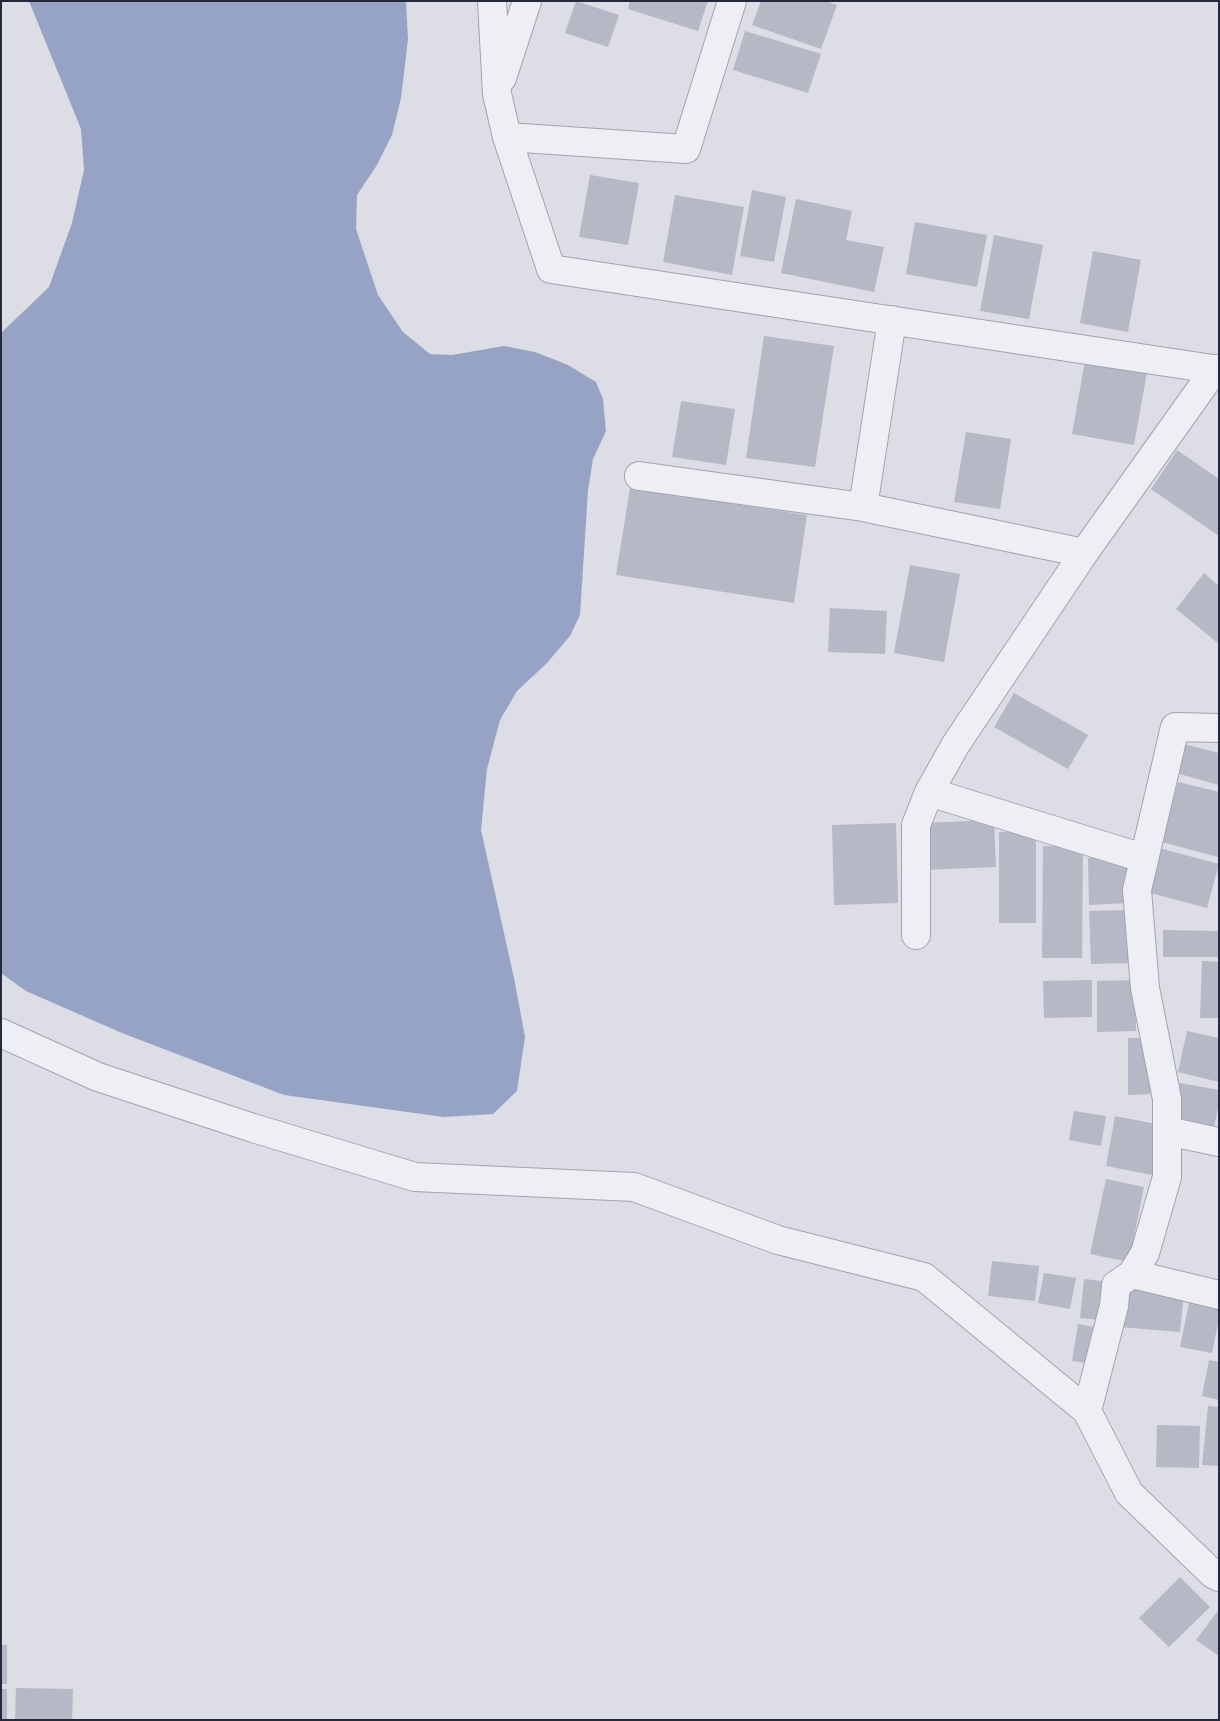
<!DOCTYPE html>
<style>
body{margin:0}
#map{position:relative;width:1220px;height:1721px;overflow:hidden;background:#dcdde5;font-family:"Sofia Sans Condensed",sans-serif}
canvas{display:block}
.frame{position:absolute;inset:0;border:2px solid #26293b;pointer-events:none}
</style>
<div id="map">
<canvas width="1220" height="1721"></canvas>
<div class="frame"></div>
</div>
<script>
const ctx = document.querySelector('canvas').getContext('2d');
ctx.lineJoin = 'round';
function fill(path, color) { ctx.fillStyle = color; ctx.fill(path, 'evenodd'); }
const poly = rows => new Path2D(rows.map(r => 'M' + r).join(''));
function strokePath(path, color, width, dash) { ctx.strokeStyle = color; ctx.lineWidth = width; ctx.lineCap = dash ? 'butt' : 'round'; ctx.setLineDash(dash || []); ctx.stroke(path); }
const water = poly([
 [29,1,406,1,408,39,401,98,392,135,377,165,357,195,356,229,378,295,403,332,430,354,452,355,504,346,535,352,568,365,596,382,603,399,606,431,593,459,588,490,580,615,570,636,547,663,517,691,500,720,487,769,481,830,514,978,525,1037,517,1091,493,1114,444,1117,284,1095,122,1033,26,991,1,973,1,333,49,287,72,223,84,170,81,129]
]);
const building = poly([
 [576,1,619,15,608,47,565,33],
 [630,1,708,1,698,31,628,9],
 [761,1,826,1,837,5,821,49,752,25],
 [745,31,821,54,808,93,733,70],
 [590,175,639,183,628,245,579,237],
 [752,190,786,197,774,262,740,256],
 [675,195,744,207,732,275,663,262],
 [796,199,852,211,846,240,884,247,874,292,781,273],
 [915,222,987,235,977,287,906,274],
 [994,235,1043,245,1029,319,980,311],
 [1093,251,1141,260,1128,332,1080,323],
 [764,336,834,346,815,467,746,458],
 [1085,361,1147,372,1134,445,1072,434],
 [681,401,735,409,726,465,672,457],
 [966,432,1011,439,1000,509,954,502],
 [1177,450,1219,479,1219,536,1151,489],
 [630,488,807,515,794,603,616,575],
 [910,565,960,574,944,662,894,653],
 [1204,573,1219,586,1219,644,1176,609],
 [830,608,887,611,885,654,828,652],
 [1014,693,1088,735,1068,769,994,727],
 [1184,744,1219,753,1219,785,1176,773],
 [1178,782,1219,792,1218,857,1162,842],
 [994,820,996,867,924,870,922,823],
 [896,823,898,903,834,905,832,825],
 [1036,831,1036,923,999,923,999,832],
 [1043,846,1083,847,1082,958,1042,958],
 [1159,848,1219,864,1207,908,1147,892],
 [1127,857,1128,903,1089,905,1088,858],
 [1130,910,1132,963,1091,964,1089,911],
 [1163,930,1219,931,1219,957,1163,957],
 [1202,961,1219,962,1219,1018,1200,1018],
 [1092,980,1092,1017,1044,1018,1043,981],
 [1135,980,1136,1031,1097,1032,1097,981],
 [1187,1031,1219,1038,1219,1082,1178,1072],
 [1128,1038,1149,1038,1150,1094,1128,1095],
 [1180,1083,1219,1090,1219,1102,1214,1128,1172,1120],
 [1074,1111,1106,1116,1101,1146,1069,1140],
 [1115,1116,1161,1125,1152,1175,1106,1166],
 [1106,1179,1144,1187,1129,1262,1090,1254],
 [992,1261,1039,1266,1035,1301,988,1296],
 [1044,1273,1076,1278,1070,1309,1038,1303],
 [1084,1279,1110,1282,1106,1321,1080,1318],
 [1124,1287,1184,1293,1180,1332,1120,1327],
 [1190,1298,1219,1303,1219,1318,1212,1353,1180,1347],
 [1078,1324,1099,1328,1093,1364,1072,1361],
 [1209,1360,1219,1362,1219,1400,1202,1396],
 [1208,1406,1219,1407,1219,1466,1202,1465],
 [1157,1425,1200,1426,1199,1468,1156,1467],
 [1180,1577,1210,1607,1169,1647,1139,1618],
 [1217,1612,1219,1614,1219,1656,1196,1640],
 [1,1645,7,1645,7,1684,1,1684],
 [16,1688,73,1689,72,1720,15,1720],
 [1,1689,7,1689,7,1720,1,1720]
]);
const minor = poly([
 [492,1,497,94,507,137,551,269,1219,370],
 [502,78,527,1],
 [507,137,686,149,732,1],
 [639,476,863,507,1084,553],
 [863,507,892,320],
 [1143,858,929,792,956,744,1084,553,1215,369],
 [916,935,916,825,929,792],
 [1,1033,98,1077,253,1128,415,1177,634,1187,778,1240,924,1277,1087,1411,1129,1493,1213,1574,1219,1577],
 [1167,1131,1219,1142],
 [1132,1274,1219,1295],
 [1087,1411,1114,1306,1116,1285,1132,1274,1145,1253,1167,1177,1167,1099,1145,988,1137,890,1175,727,1219,728]
]);
fill(water, '#97a3c5');
fill(building, '#b6b8c5');
strokePath(minor, '#a2a3af', 30);
strokePath(minor, '#eeeff4', 28);
</script>
